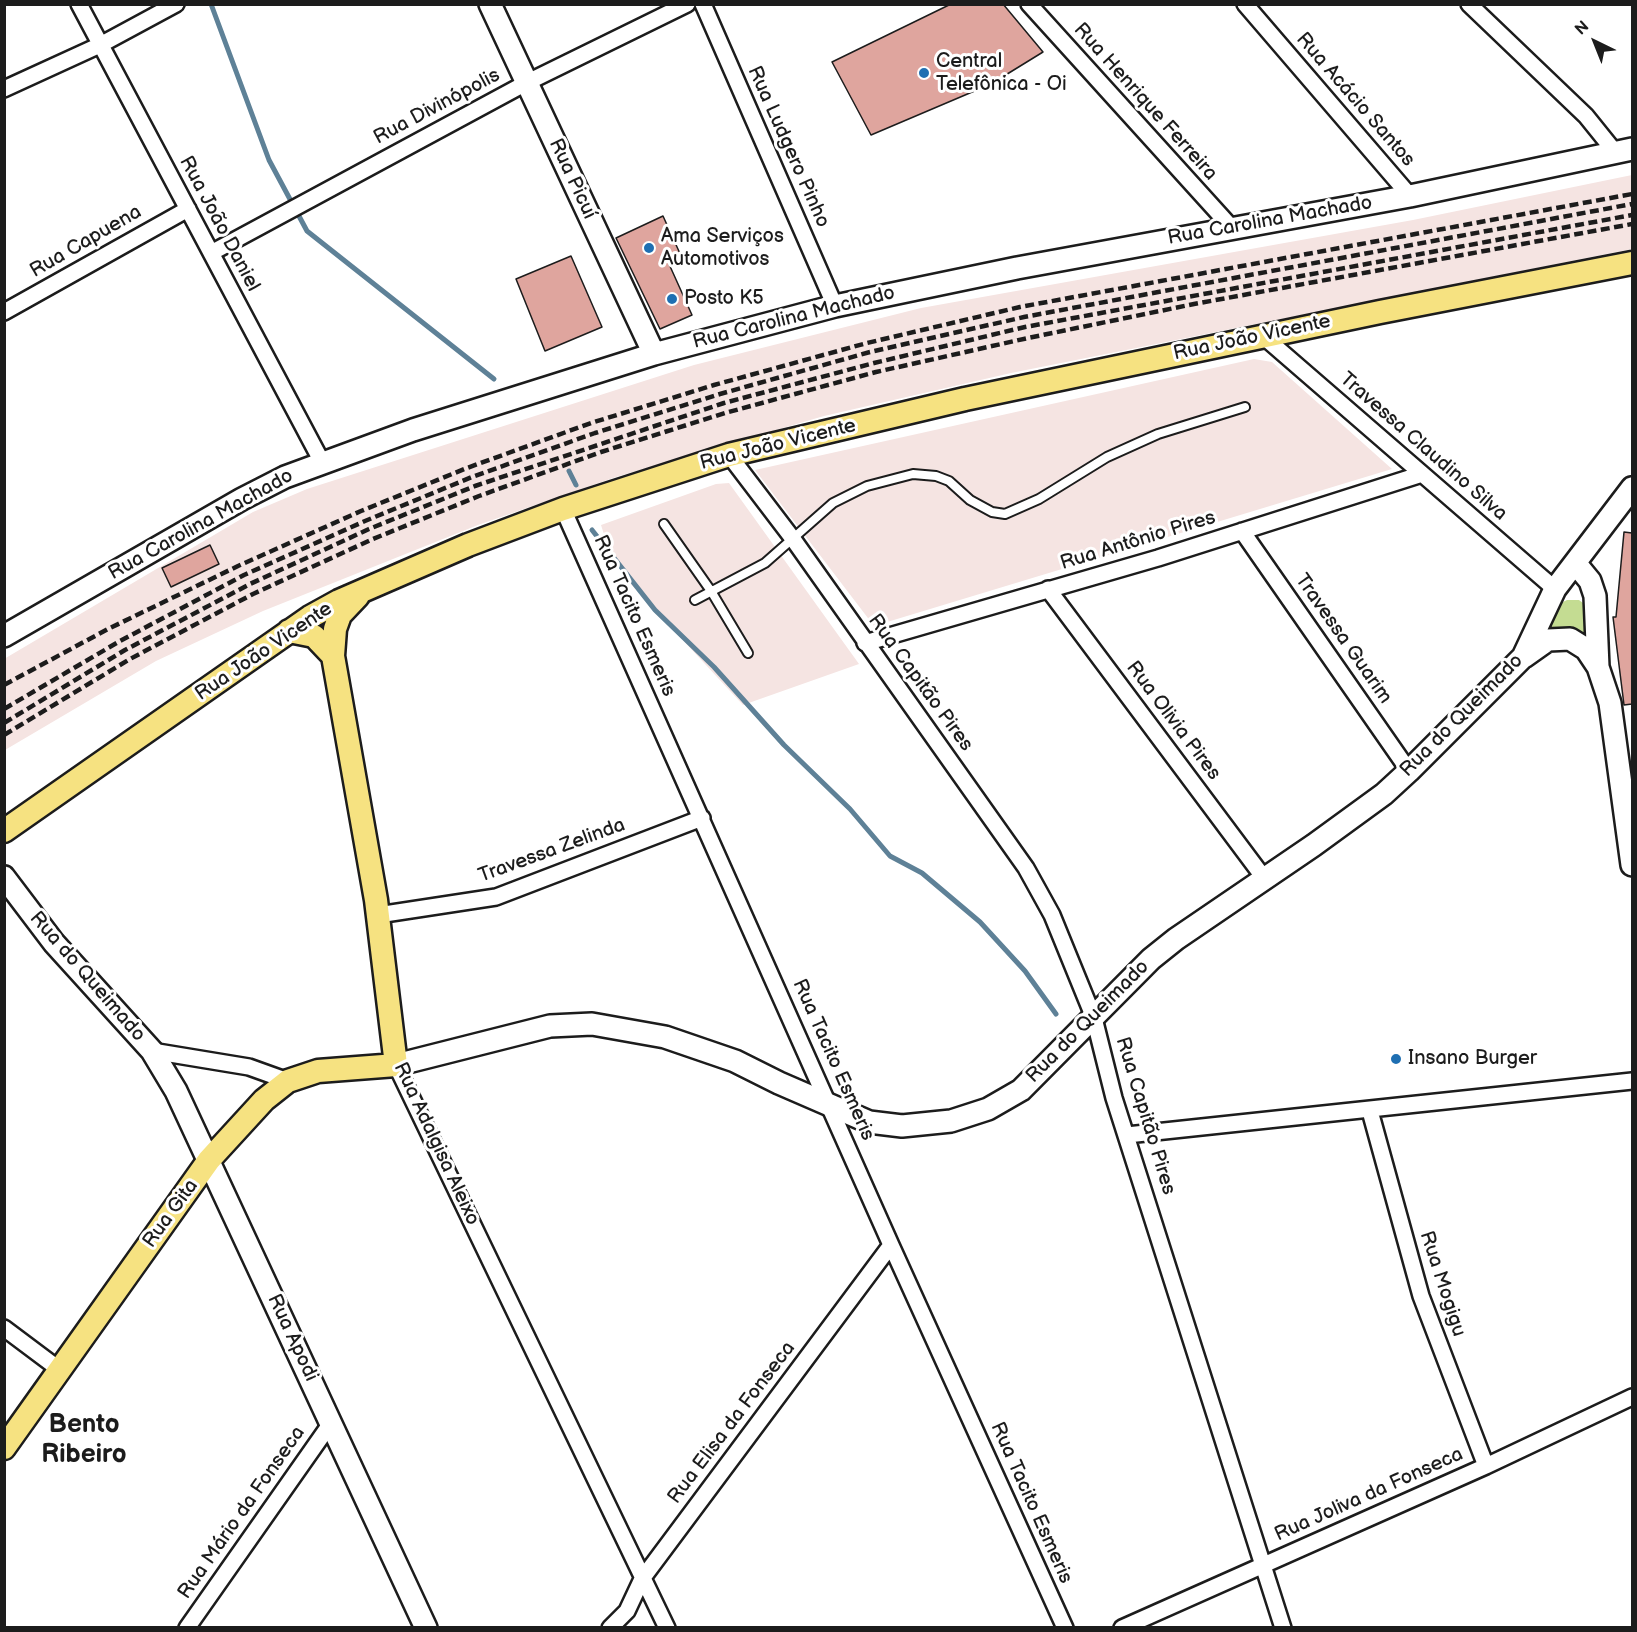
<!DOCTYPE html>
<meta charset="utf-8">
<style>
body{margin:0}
#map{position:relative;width:1637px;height:1632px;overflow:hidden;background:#fff;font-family:"Balsamiq Sans",sans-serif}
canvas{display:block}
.frame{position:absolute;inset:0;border:6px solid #1c1c1c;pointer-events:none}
.north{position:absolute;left:1565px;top:12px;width:60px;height:60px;-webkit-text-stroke:4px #fff;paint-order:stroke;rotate:317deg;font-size:16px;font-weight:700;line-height:24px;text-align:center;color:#1c1c1c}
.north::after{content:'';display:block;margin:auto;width:21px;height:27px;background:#1c1c1c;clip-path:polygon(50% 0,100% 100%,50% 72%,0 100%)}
</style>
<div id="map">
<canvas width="1637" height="1632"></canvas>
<div class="frame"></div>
<div class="north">N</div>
</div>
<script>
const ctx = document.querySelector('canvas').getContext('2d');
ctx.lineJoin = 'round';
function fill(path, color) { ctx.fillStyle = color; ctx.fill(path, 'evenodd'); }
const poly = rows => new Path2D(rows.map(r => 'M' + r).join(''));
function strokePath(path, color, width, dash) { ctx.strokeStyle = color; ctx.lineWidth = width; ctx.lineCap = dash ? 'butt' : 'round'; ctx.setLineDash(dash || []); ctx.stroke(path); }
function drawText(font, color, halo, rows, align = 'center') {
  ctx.font = font + ' "Balsamiq Sans",sans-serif'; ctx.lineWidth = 6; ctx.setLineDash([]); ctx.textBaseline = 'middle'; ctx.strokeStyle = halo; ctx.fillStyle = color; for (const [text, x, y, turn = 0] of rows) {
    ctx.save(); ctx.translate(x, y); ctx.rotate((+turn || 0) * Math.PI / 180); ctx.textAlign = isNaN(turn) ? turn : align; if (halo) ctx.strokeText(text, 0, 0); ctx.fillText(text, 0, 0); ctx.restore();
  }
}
const built = poly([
 [1632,175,1632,249,1011,373,824,416,616,477,478,525,263,611,156,661,5,750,4,659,253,512,307,489,694,365,921,308,1413,220],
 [1254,359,1272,362,1392,469,874,626,755,470],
 [729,483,859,664,743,705,628,581,608,547,601,525,716,484]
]);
const green = poly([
 [1567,600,1579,600,1591,609,1594,637,1540,630,1557,605]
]);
const stream = poly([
 [211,4,269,160,307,231,494,379],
 [569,471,576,485],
 [592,530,655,610,714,667,784,745,850,809,890,856,922,873,980,922,1025,971,1056,1014]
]);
const building = poly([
 [951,4,1003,4,1043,52,991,84,871,135,832,62,951,4],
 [663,216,682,258,669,264,692,315,660,329,616,238,663,216],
 [571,256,602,327,545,351,516,279,571,256],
 [1624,532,1632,533,1632,704,1624,705,1613,617,1616,617,1624,532],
 [210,545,219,564,171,587,162,568,210,545]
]);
const lane = poly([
 [664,524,711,591,748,653],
 [695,600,765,563,833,503,867,486,913,474,936,476,949,481,970,500,992,512,1005,514,1039,499,1107,457,1158,434,1245,407]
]);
const street = poly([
 [79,4,322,462],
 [703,4,835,306],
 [1029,4,1231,227],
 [1245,4,1410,196],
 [1469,4,1586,116,1615,152],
 [4,89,100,45,176,4],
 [211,253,526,83,687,4],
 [4,312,188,209],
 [1263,336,1555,589],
 [729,455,793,539,1026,868,1052,915,1094,1018,1114,1098,1283,1628],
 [563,509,891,1245,1065,1628],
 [1242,531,1409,771],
 [1048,589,1264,878],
 [865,643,1158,558,1422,474],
 [378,915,496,897,702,818],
 [152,1051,249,1067,288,1081],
 [396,1065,667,1628],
 [1370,1111,1421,1296,1486,1466],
 [1127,1135,1632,1081],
 [4,1328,60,1370],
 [187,1628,331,1423],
 [610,1628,627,1611,642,1579,891,1245],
 [1122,1628,1486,1466,1632,1397]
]);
const secondary = poly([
 [490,4,654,354],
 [1576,564,1590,581,1595,596,1598,667,1610,703,1632,865],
 [4,636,242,499,285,477,413,430,654,354,835,306,1017,268,1410,196,1632,149],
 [1524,657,1548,640,1570,639,1586,649,1598,667],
 [4,877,54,943,152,1051,176,1091,426,1628],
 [396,1065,550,1026,592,1024,665,1037,735,1061,779,1083,869,1122,902,1126,951,1121,988,1109,1021,1090,1151,959,1176,939,1314,845,1384,794,1409,771,1523,657,1555,589,1632,488]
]);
const primary = poly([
 [289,631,314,636,333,656],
 [4,831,310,617,339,601,468,545,563,509,729,455,965,399,1380,312,1632,263],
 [4,1448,209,1160,264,1100,288,1081,318,1071,396,1065,376,900,333,656,335,629,340,615,358,596]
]);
const rail = poly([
 [4,685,108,629,238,566,361,511,467,468,591,423,714,385,867,343,1020,307,1632,194],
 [4,709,120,641,244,575,365,521,472,477,595,433,720,394,870,352,1024,317,1632,204],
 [4,723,125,650,250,584,369,529,475,486,724,403,874,363,1025,327,1632,215],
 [4,735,130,659,253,594,373,539,479,496,601,452,725,413,876,372,1028,338,1194,304,1632,224]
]);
const markers = [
 [924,73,6,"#1f6fb2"],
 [649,248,6,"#1f6fb2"],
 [672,299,6,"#1f6fb2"],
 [1396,1059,6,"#1f6fb2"]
];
const poiNames = [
 ["Central",936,62],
 ["Telefônica - Oi",936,85],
 ["Ama Serviços",661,237],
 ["Automotivos",661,260],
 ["Posto K5",684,299],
 ["Insano Burger",1408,1059]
];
const streetNames = [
 ["Rua Acácio Santos",1355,100,49],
 ["Rua Henrique Ferreira",1145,102,48],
 ["Rua Divinópolis",437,107,-28],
 ["Rua Ludgero Pinho",788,147,66],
 ["Rua Picuí",572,179,65],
 ["Rua Carolina Machado",1270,221,-10],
 ["Rua João Daniel",219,224,62],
 ["Rua Capuena",86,242,-30],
 ["Rua Carolina Machado",794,318,-14],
 ["Rua João Vicente",1252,338,-12],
 ["Rua João Vicente",778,445,-14],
 ["Travessa Claudino Silva",1423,447,41],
 ["Rua Carolina Machado",201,525,-29],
 ["Rua Antônio Pires",1138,541,-17],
 ["Rua Tacito Esmeris",634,616,66],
 ["Travessa Guarim",1343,639,55],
 ["Rua João Vicente",264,652,-34],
 ["Rua Capitão Pires",920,683,54],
 ["Rua do Queimado",1462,716,-45],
 ["Rua Olivia Pires",1173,721,53],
 ["Travessa Zelinda",552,851,-20],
 ["Rua do Queimado",87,977,49],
 ["Rua do Queimado",1088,1022,-45],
 ["Rua Tacito Esmeris",833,1060,66],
 ["Rua Capitão Pires",1145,1116,73],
 ["Rua Adalgisa Aleixo",436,1144,65],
 ["Rua Gita",171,1214,-54],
 ["Rua Mogigu",1442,1284,72],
 ["Rua Apodi",292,1338,65],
 ["Rua Elisa da Fonseca",732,1423,-53],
 ["Rua Joliva da Fonseca",1369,1495,-24],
 ["Rua Tacito Esmeris",1031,1503,66],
 ["Rua Mário da Fonseca",242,1513,-55]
];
const districtNames = [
 ["Bento",84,1425],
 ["Ribeiro",84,1455]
];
fill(built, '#f5e4e2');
fill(green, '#c4dc92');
strokePath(stream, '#5e8197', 5);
fill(building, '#dfa59e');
strokePath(building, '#1c1c1c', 1.5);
strokePath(lane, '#1c1c1c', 12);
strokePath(street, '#1c1c1c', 20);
strokePath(secondary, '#1c1c1c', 26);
strokePath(primary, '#1c1c1c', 27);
strokePath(lane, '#fff', 8);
strokePath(street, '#fff', 15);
strokePath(secondary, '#fff', 21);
strokePath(primary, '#f6e281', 22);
strokePath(rail, '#1c1c1c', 4.5, [9, 4.5]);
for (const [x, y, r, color] of markers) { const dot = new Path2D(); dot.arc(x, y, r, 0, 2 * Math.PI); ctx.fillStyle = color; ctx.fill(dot); strokePath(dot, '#fff', 2); }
drawText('20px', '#1c1c1c', '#fff', poiNames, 'left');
drawText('20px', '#1c1c1c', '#fff', streetNames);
drawText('bold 26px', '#1c1c1c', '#fff', districtNames);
</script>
